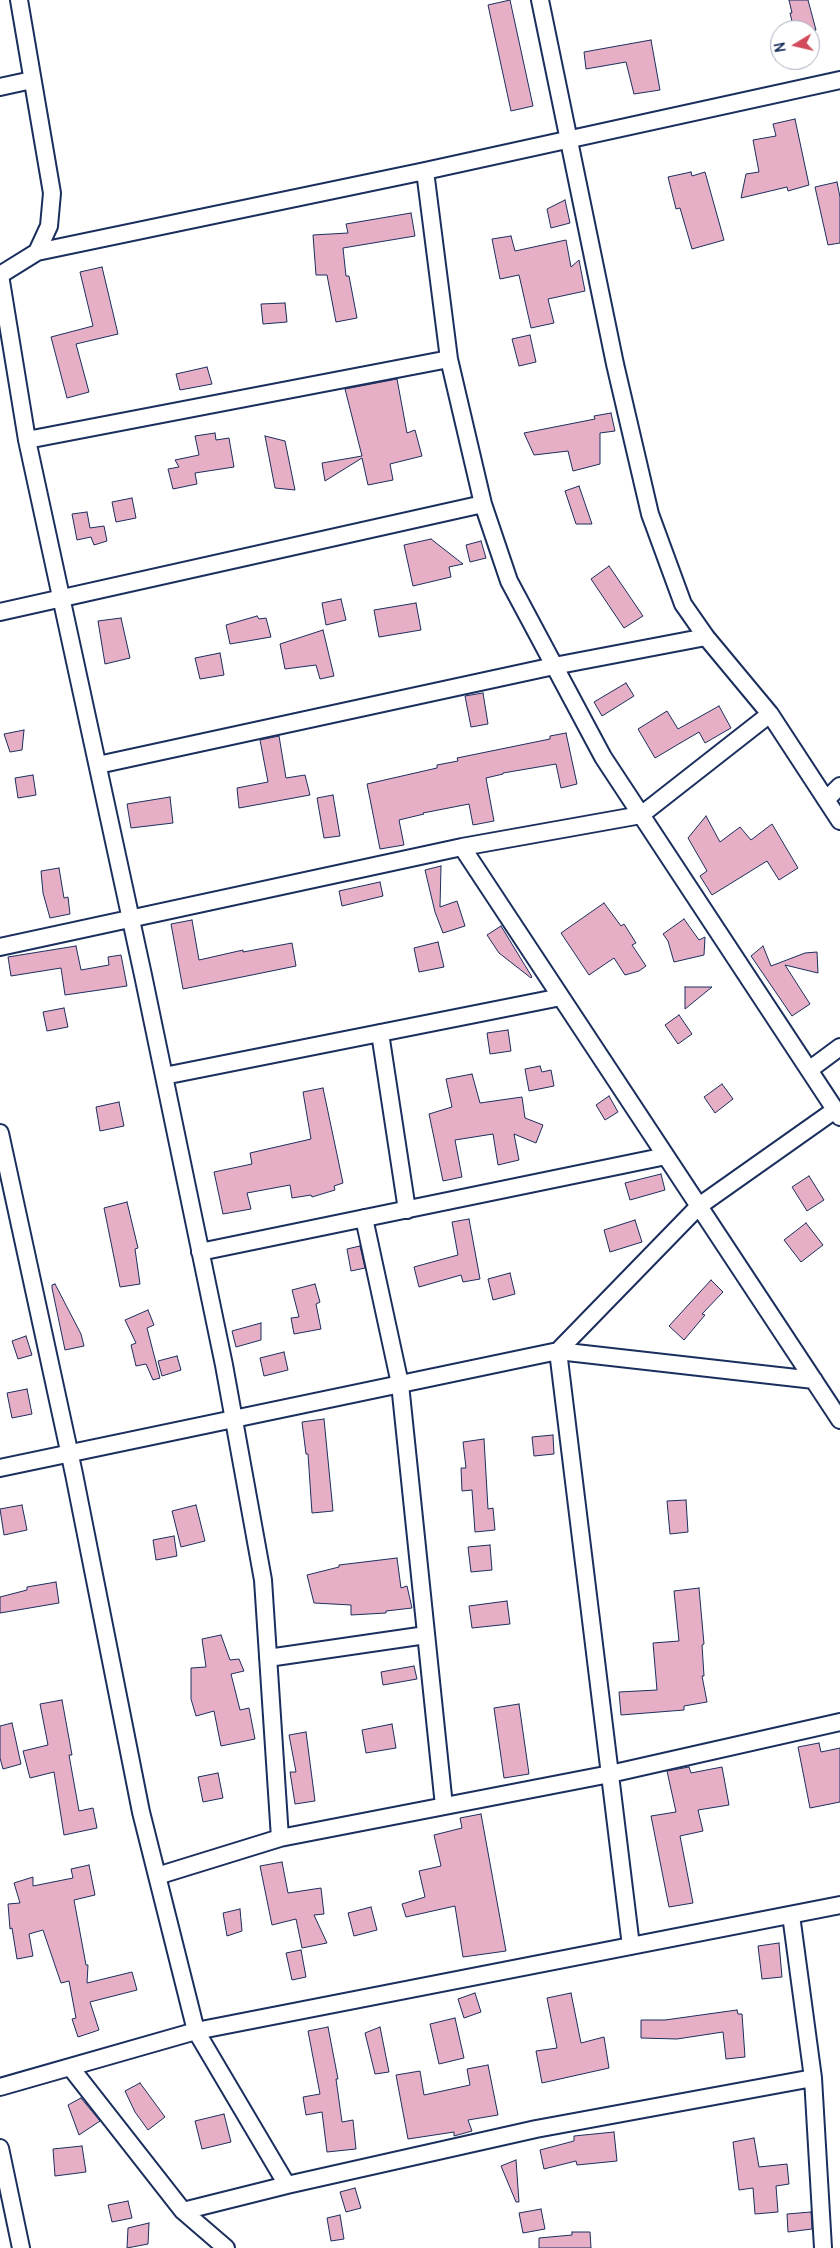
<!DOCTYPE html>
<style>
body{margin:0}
#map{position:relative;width:840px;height:2248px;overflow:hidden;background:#fff;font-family:Pangolin,sans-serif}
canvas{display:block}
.north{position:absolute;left:770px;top:20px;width:50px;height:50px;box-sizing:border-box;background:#fff;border:1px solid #a4acbf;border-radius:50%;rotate:261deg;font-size:14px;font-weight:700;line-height:20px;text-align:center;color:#1b2f5e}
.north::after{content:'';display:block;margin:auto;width:18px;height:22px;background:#d1495b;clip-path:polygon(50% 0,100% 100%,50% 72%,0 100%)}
</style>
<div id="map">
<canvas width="840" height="2248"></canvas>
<div class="north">N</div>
</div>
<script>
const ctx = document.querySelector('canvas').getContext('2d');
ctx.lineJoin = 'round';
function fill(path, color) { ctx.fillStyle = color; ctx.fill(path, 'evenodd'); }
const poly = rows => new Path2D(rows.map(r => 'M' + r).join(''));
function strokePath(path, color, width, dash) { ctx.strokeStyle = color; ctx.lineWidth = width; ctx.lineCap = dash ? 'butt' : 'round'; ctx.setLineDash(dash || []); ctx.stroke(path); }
const building = poly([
 [510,0,533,106,511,111,488,5,510,0],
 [789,0,808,0,816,30,794,30,790,13,792,13,789,0],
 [651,40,660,90,634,94,626,62,586,69,584,52,651,40],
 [795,119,809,185,788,191,787,187,741,198,746,174,759,172,753,140,776,136,773,124,795,119],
 [691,172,692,176,705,172,724,240,692,249,680,208,676,209,668,177,691,172],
 [837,182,840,197,840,243,828,245,815,187,837,182],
 [565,200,570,223,551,228,547,209,565,200],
 [411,213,415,236,343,248,346,276,349,276,357,318,336,322,327,275,316,275,313,235,348,233,346,224,411,213],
 [511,236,515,251,566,240,571,267,579,260,585,291,548,299,554,323,531,328,519,275,500,279,492,239,511,236],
 [102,267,118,334,76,344,89,392,67,398,51,337,93,326,80,272,102,267],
 [285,303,287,322,263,324,261,304,285,303],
 [530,335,536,362,519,366,512,339,530,335],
 [207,367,212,384,180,390,176,374,207,367],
 [397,379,407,433,415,430,422,456,390,464,393,480,368,485,362,458,325,481,322,463,362,456,345,389,397,379],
 [611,413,615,431,600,433,600,464,573,471,568,451,534,455,524,433,595,419,594,416,611,413],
 [215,433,216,440,229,438,234,467,195,473,197,484,173,489,168,469,179,467,175,460,199,455,195,436,215,433],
 [265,436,285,441,295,490,275,488,265,436],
 [579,486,592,524,576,524,565,491,579,486],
 [132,498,136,518,116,522,112,502,132,498],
 [87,512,90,528,104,526,107,541,94,545,91,537,77,540,72,514,87,512],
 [431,539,463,564,449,567,451,577,413,586,404,545,431,539],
 [481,541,486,558,470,562,466,545,481,541],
 [609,566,643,616,624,628,591,579,609,566],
 [341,599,346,620,326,625,322,603,341,599],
 [416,603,421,630,379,637,374,610,416,603],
 [257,616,259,619,266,618,271,637,230,644,226,625,257,616],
 [121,618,130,658,105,664,98,621,121,618],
 [323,630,334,676,320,679,316,665,285,669,280,644,323,630],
 [220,653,224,675,200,679,195,658,220,653],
 [626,683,634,696,602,716,594,702,626,683],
 [483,693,488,724,471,727,465,696,483,693],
 [719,706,731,728,705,743,699,732,655,758,638,729,667,711,678,729,719,706],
 [24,730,22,750,10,752,4,734,24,730],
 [566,733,577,784,561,788,556,764,503,773,503,774,486,778,494,821,473,825,469,804,423,813,424,814,399,820,404,845,380,849,367,784,437,768,437,765,458,761,457,758,550,739,550,736,566,733],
 [279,736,286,778,305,775,310,795,239,808,237,788,268,782,260,740,279,736],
 [33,775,36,795,18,798,15,778,33,775],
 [333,795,340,836,324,838,317,798,333,795],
 [170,797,173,823,131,828,127,804,170,797],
 [706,816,720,842,740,827,751,840,772,824,798,868,779,880,767,861,712,895,700,876,707,871,688,838,706,816],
 [441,866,440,907,457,901,465,926,443,933,435,912,425,870,441,866],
 [59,868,64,898,68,897,70,914,50,918,43,893,41,871,59,868],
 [380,882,383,896,342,906,339,891,380,882],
 [604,903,621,926,624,924,636,943,632,945,646,966,639,971,625,975,614,958,589,975,561,933,604,903],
 [684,919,699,940,705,937,704,955,674,962,668,941,663,934,684,919],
 [192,920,199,960,243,950,243,952,292,943,296,966,183,989,171,924,192,920],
 [501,926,532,977,531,978,499,953,487,935,501,926],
 [438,942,444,967,419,972,414,948,438,942],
 [76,946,81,970,109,965,108,957,121,955,127,986,65,995,61,968,11,976,8,957,76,946],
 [763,946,771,966,805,953,817,952,818,973,785,965,810,1004,792,1016,751,956,763,946],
 [685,987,712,987,685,1009,685,987],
 [64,1008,68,1027,47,1031,43,1012,64,1008],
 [679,1015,692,1034,678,1044,665,1025,679,1015],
 [508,1030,511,1051,490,1054,487,1033,508,1030],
 [540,1066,542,1072,551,1070,554,1086,529,1091,525,1069,540,1066],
 [472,1074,480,1103,522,1097,525,1118,543,1125,536,1143,514,1134,519,1160,498,1165,493,1134,455,1140,462,1177,443,1181,429,1114,452,1107,446,1079,472,1074],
 [722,1084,733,1099,715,1113,704,1097,722,1084],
 [323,1088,343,1183,334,1186,335,1190,312,1197,311,1195,292,1198,290,1185,247,1193,251,1209,223,1214,214,1172,252,1164,250,1153,311,1139,303,1092,323,1088],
 [609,1096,618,1112,605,1120,596,1105,609,1096],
 [119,1102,124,1126,100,1131,96,1107,119,1102],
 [661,1174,665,1190,630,1200,625,1183,661,1174],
 [809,1176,824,1200,807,1211,792,1187,809,1176],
 [127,1202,138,1248,135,1249,140,1284,120,1287,104,1208,127,1202],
 [469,1219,480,1279,463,1282,461,1275,419,1287,414,1267,458,1255,452,1222,469,1219],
 [635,1220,642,1242,610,1252,604,1230,635,1220],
 [806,1223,823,1245,801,1262,784,1240,806,1223],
 [360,1246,365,1268,351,1271,347,1249,360,1246],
 [510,1273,515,1294,493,1300,488,1279,510,1273],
 [711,1280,723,1292,702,1314,705,1315,684,1340,669,1326,711,1280],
 [55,1284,81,1334,84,1346,65,1350,52,1288,52,1285,55,1284],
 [315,1284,320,1302,316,1304,321,1329,294,1334,291,1318,299,1317,292,1290,315,1284],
 [148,1310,154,1325,147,1328,160,1378,153,1380,146,1364,136,1366,131,1345,136,1343,125,1320,148,1310],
 [261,1323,261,1340,236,1347,232,1331,261,1323],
 [26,1336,32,1355,18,1359,12,1341,26,1336],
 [284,1352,288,1370,264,1376,260,1358,284,1352],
 [177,1356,181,1370,162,1376,158,1361,177,1356],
 [27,1389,32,1414,12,1418,7,1393,27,1389],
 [324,1419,333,1511,312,1513,308,1454,306,1454,302,1422,324,1419],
 [553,1435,554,1454,534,1456,532,1437,553,1435],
 [484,1439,488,1509,493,1508,495,1530,475,1532,472,1490,462,1491,461,1468,466,1468,463,1442,484,1439],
 [686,1500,688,1532,670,1534,667,1501,686,1500],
 [22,1505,27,1530,4,1535,0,1509,22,1505],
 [196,1505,205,1541,181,1547,172,1511,196,1505],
 [174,1536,177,1556,156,1560,153,1540,174,1536],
 [490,1545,492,1570,471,1572,468,1547,490,1545],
 [397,1558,401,1588,407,1586,412,1608,386,1611,386,1613,351,1615,351,1605,314,1603,307,1575,339,1567,339,1565,397,1558],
 [56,1582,59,1603,0,1613,0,1597,27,1590,27,1587,56,1582],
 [699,1588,704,1644,702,1645,704,1676,702,1676,707,1702,684,1706,684,1710,621,1715,619,1692,657,1690,653,1643,679,1641,674,1591,699,1588],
 [507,1601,510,1624,472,1628,469,1606,507,1601],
 [221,1635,230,1660,239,1659,244,1671,231,1674,240,1710,249,1708,255,1739,221,1746,214,1711,196,1716,191,1699,191,1668,206,1667,202,1639,221,1635],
 [414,1666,417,1679,383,1685,381,1672,414,1666],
 [62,1700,72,1755,69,1755,79,1811,93,1808,97,1828,64,1835,54,1772,30,1778,23,1751,48,1745,40,1704,62,1700],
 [519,1704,529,1774,504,1778,494,1708,519,1704],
 [12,1723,21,1764,3,1769,0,1758,0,1726,12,1723],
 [392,1724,396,1748,366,1753,362,1730,392,1724],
 [306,1732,315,1801,295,1804,290,1772,296,1772,289,1735,306,1732],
 [819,1743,821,1752,840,1748,840,1802,810,1808,798,1747,819,1743],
 [689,1767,691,1773,722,1767,729,1805,698,1810,703,1831,680,1836,693,1903,669,1907,651,1816,676,1812,667,1771,689,1767],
 [218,1773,223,1798,203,1802,198,1777,218,1773],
 [481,1814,506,1951,463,1957,455,1906,406,1917,402,1904,425,1897,419,1871,441,1866,434,1835,462,1828,460,1818,481,1814],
 [282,1862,288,1893,321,1888,324,1914,314,1915,327,1943,302,1948,296,1919,272,1925,260,1866,282,1862],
 [89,1865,95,1895,74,1900,86,1965,88,1965,87,1983,132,1972,137,1990,90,2002,99,2030,78,2037,72,2019,76,2018,69,1981,61,1983,43,1930,29,1934,33,1956,17,1959,12,1928,10,1929,8,1904,20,1903,14,1883,33,1877,33,1886,73,1878,71,1869,89,1865],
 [371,1907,377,1930,354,1936,348,1913,371,1907],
 [240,1909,242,1931,227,1936,223,1913,240,1909],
 [779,1943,782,1977,762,1979,758,1946,779,1943],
 [301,1950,306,1977,292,1980,286,1953,301,1950],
 [475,1993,481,2012,464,2018,458,1999,475,1993],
 [571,1993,581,2043,604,2037,609,2068,542,2083,536,2051,557,2048,547,1998,571,1993],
 [737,2010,738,2014,742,2014,745,2057,726,2059,723,2032,677,2039,641,2038,641,2020,665,2020,737,2010],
 [455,2018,464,2058,439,2064,430,2024,455,2018],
 [328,2027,338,2079,336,2079,342,2122,353,2120,356,2149,327,2152,322,2112,306,2115,303,2097,320,2094,308,2031,328,2027],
 [380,2027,389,2072,375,2074,365,2033,380,2027],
 [488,2065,498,2115,468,2120,472,2131,454,2136,454,2132,408,2139,396,2075,420,2071,424,2095,470,2085,467,2069,488,2065],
 [140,2083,165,2117,148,2130,135,2112,125,2091,140,2083],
 [81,2098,100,2121,79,2135,68,2105,81,2098],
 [224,2114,231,2142,202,2149,195,2121,224,2114],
 [614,2132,617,2161,577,2165,576,2161,544,2169,540,2150,574,2141,574,2136,614,2132],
 [754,2138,759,2167,787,2164,789,2184,776,2186,778,2212,755,2214,753,2188,739,2190,733,2142,754,2138],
 [82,2146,86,2172,55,2176,53,2149,82,2146],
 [516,2160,519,2202,516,2202,501,2166,516,2160],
 [355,2188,361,2208,346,2212,340,2192,355,2188],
 [128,2201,132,2218,112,2222,108,2205,128,2201],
 [541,2209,545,2229,523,2233,519,2213,541,2209],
 [811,2212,812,2229,788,2232,787,2214,811,2212],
 [340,2215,344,2239,331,2241,327,2218,340,2215],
 [149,2223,148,2244,127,2248,128,2228,149,2223],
 [572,2232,590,2232,591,2248,539,2248,539,2238,572,2235,572,2232]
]);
const minor = poly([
 [19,0,52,193,49,226,37,252,0,275,27,440,143,975,224,1365,263,1580,280,1838,157,1876],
 [540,0,615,364,650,514,683,604,706,637,770,714,840,821],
 [0,87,32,80],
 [425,171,449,359,483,504,509,581,603,757,840,1117],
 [37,252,425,171,840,80],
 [27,440,449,359],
 [0,612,483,504],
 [98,765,554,666,706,637],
 [826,800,840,786],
 [462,847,840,1420],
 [0,947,462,847,641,815,770,714],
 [380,1033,407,1210],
 [809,1070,840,1047],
 [164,1076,561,997],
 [0,1133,74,1474,141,1812,196,2031,287,2185],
 [364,1218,400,1384,444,1806],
 [200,1252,666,1156],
 [0,1468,558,1351,814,1380],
 [268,1658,426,1635],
 [280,1838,610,1774,840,1722],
 [791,1915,813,2078,823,2248],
 [631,1946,558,1351,699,1206,835,1110],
 [71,2068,183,2211,226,2248],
 [0,2087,196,2031,840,1905],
 [0,2148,21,2248],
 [183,2211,287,2185,536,2129,813,2078]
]);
fill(building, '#e6afc6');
strokePath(building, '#1b2f5e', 1);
strokePath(minor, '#1b2f5e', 20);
strokePath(minor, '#fff', 16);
</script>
